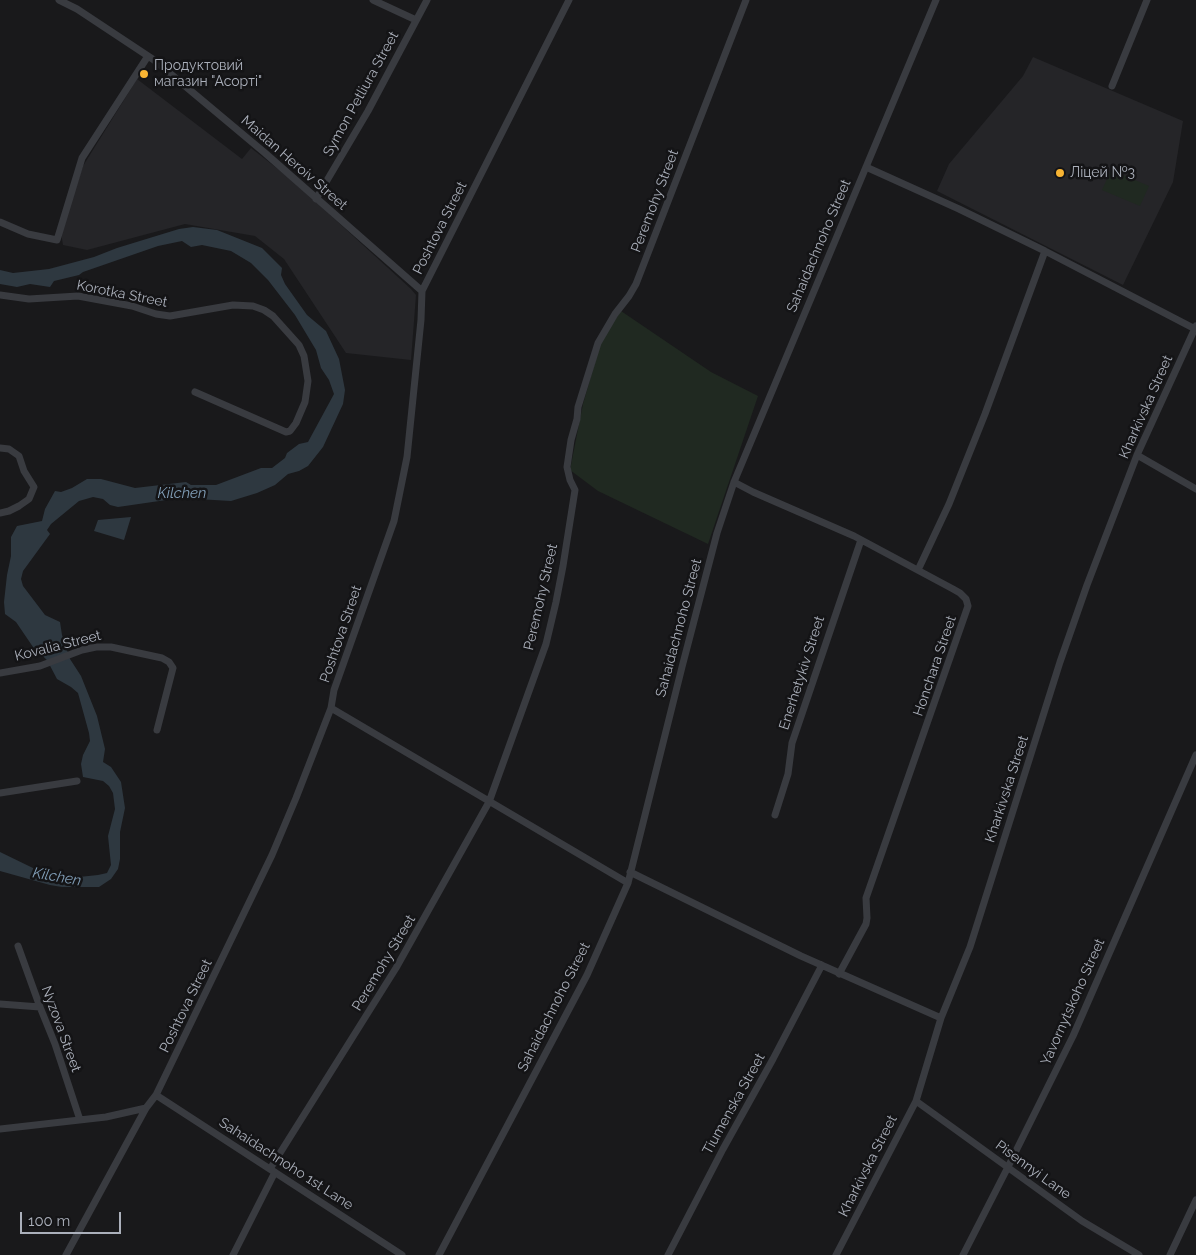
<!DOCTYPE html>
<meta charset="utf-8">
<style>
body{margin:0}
#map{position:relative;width:1196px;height:1255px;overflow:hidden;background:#19191b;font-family:Raleway,sans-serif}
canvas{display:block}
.scale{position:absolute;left:20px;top:1212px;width:101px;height:22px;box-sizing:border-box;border:2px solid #abb0bb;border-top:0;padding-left:6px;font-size:15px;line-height:18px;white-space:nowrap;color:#abb0bb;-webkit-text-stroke:4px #141416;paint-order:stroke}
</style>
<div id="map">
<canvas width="1196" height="1255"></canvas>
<div class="scale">100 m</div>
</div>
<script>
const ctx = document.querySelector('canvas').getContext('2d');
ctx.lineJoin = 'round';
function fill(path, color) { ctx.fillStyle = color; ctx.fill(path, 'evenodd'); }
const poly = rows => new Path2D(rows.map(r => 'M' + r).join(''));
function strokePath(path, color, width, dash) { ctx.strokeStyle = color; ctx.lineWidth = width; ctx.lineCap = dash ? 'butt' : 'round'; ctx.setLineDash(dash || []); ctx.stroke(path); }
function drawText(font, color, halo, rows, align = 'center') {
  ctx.font = font + ' Raleway,sans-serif'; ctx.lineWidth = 5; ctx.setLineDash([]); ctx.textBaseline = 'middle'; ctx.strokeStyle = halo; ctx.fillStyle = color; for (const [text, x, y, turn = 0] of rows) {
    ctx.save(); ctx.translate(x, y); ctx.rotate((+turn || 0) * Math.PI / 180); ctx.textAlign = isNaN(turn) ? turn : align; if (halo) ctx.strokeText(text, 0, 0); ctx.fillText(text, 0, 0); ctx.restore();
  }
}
const built = poly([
 [1033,57,1183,121,1173,182,1123,285,937,191,949,164,1023,76],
 [137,79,242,159,251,148,292,180,411,289,416,295,411,360,346,353,284,259,255,236,185,224,87,250,63,245,61,233,83,166]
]);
const green = poly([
 [1111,170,1149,186,1140,206,1102,190],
 [621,311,711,372,758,396,708,544,598,491,570,470,583,404,602,338]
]);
const water = poly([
 [193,227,217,230,262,248,282,268,281,275,285,284,307,315,326,331,339,359,345,390,343,404,323,447,308,466,299,471,288,474,275,485,257,493,231,501,180,498,118,507,110,505,103,499,93,497,79,501,51,524,47,530,50,534,23,571,21,579,23,586,45,615,60,622,62,635,70,659,81,676,97,716,105,749,103,762,111,767,121,782,125,808,120,832,120,859,118,869,111,879,99,887,62,887,50,885,0,871,0,852,35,869,56,875,79,877,98,875,107,873,111,865,108,836,115,809,113,793,109,786,103,781,83,777,81,764,83,755,90,741,89,733,78,693,71,687,57,679,47,660,33,647,16,622,5,614,4,602,7,575,11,556,11,537,17,526,42,521,45,509,55,491,61,492,72,488,87,479,101,479,135,488,186,482,191,485,216,485,261,468,272,468,285,458,287,453,299,444,308,442,334,394,329,380,321,368,316,350,295,315,268,280,251,263,231,251,202,245,191,247,182,241,158,246,83,272,79,275,54,281,50,287,30,284,17,287,0,284,0,270,13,273,49,269,94,257,117,248,179,229],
 [131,517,124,540,94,531,98,520]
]);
const minor = poly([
 [59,0,77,9,154,60,265,153,422,291],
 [373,0,416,20],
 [1112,86,1147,0],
 [866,167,959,209,1045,251,1195,329],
 [316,199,368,111,427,0],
 [0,222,28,234,57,240,82,158,148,56],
 [0,295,29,299,78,296,132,306,156,314,170,316,233,305,253,306,264,310,273,316,299,345,304,356,308,381,305,402,296,423,290,431,286,432,195,392],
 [0,448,9,449,19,456,24,471,34,487,29,499,19,506,9,511,0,513],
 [1137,455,1196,489],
 [734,482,753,492,854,536,953,589,960,593,966,599,968,606,866,898,867,918,866,924,839,974],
 [918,570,949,504,985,414,1045,251],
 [0,673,40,666,82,650,96,647,111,647,162,658,169,662,173,668,157,730],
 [331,708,628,883],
 [0,793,77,781],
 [775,815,788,774,792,743,861,540],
 [630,872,801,956,941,1018],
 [18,946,40,1007,55,1044,80,1120],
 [0,1004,40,1007],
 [156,1095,402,1255],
 [916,1101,1082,1221,1139,1255],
 [0,1129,106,1117,146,1108],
 [270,1169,396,968,489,802,546,644,556,602,563,566,575,490,570,480,567,467,571,440,577,419,578,407,598,343,615,314,629,296,636,284,746,0],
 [66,1255,146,1108,156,1095,272,855,296,798,331,708,334,690,394,521,407,457,421,320,422,291,569,0],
 [233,1255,275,1172],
 [439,1255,587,975,628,883,682,667,717,533,734,482,936,0],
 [668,1255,723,1149,773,1059,822,965],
 [836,1255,916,1101,941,1018,970,947,1060,662,1087,585,1137,455,1196,326],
 [963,1255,1008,1167,1073,1036,1196,755],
 [1170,1255,1196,1200]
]);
const markers = [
 [144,74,5,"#f8b433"],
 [1060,173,5,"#f8b433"]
];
const poiNames = [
 ["Продуктовий",154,66],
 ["магазин \"Асорті\"",154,82],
 ["Ліцей №3",1070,173]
];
const streetNames = [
 ["Symon Petliura Street",361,94,-61],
 ["Maidan Heroiv Street",294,163,41],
 ["Peremohy Street",655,201,-69],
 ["Poshtova Street",440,228,-63],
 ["Sahaidachnoho Street",819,246,-67],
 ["Korotka Street",122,294,11],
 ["Kharkivska Street",1146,407,-66],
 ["Peremohy Street",541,597,-77],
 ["Sahaidachnoho Street",679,628,-75],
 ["Poshtova Street",341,634,-71],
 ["Kovalia Street",58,646,-14],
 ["Honchara Street",935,666,-71],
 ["Enerhetykiv Street",802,673,-72],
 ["Kharkivska Street",1007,789,-72],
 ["Peremohy Street",384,963,-59],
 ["Yavornytskoho Street",1073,1002,-66],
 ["Poshtova Street",186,1006,-64],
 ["Sahaidachnoho Street",554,1007,-63],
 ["Nyzova Street",61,1029,70],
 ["Tiumenska Street",734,1104,-61],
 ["Sahaidachnoho 1st Lane",286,1164,33],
 ["Kharkivska Street",868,1166,-63],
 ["Pisennyi Lane",1033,1170,36]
];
const waterNames = [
 ["Kilchen",182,493],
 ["Kilchen",57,877,10]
];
fill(built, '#252528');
fill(green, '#202921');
fill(water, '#2e3840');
strokePath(minor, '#393b40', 7);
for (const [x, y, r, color] of markers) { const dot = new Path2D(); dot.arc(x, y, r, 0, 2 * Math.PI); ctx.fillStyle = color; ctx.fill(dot); strokePath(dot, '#141416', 2); }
drawText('14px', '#abb0bb', '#141416', poiNames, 'left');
drawText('14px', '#abb0bb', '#141416', streetNames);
drawText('italic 15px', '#819eb7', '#141416', waterNames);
</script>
